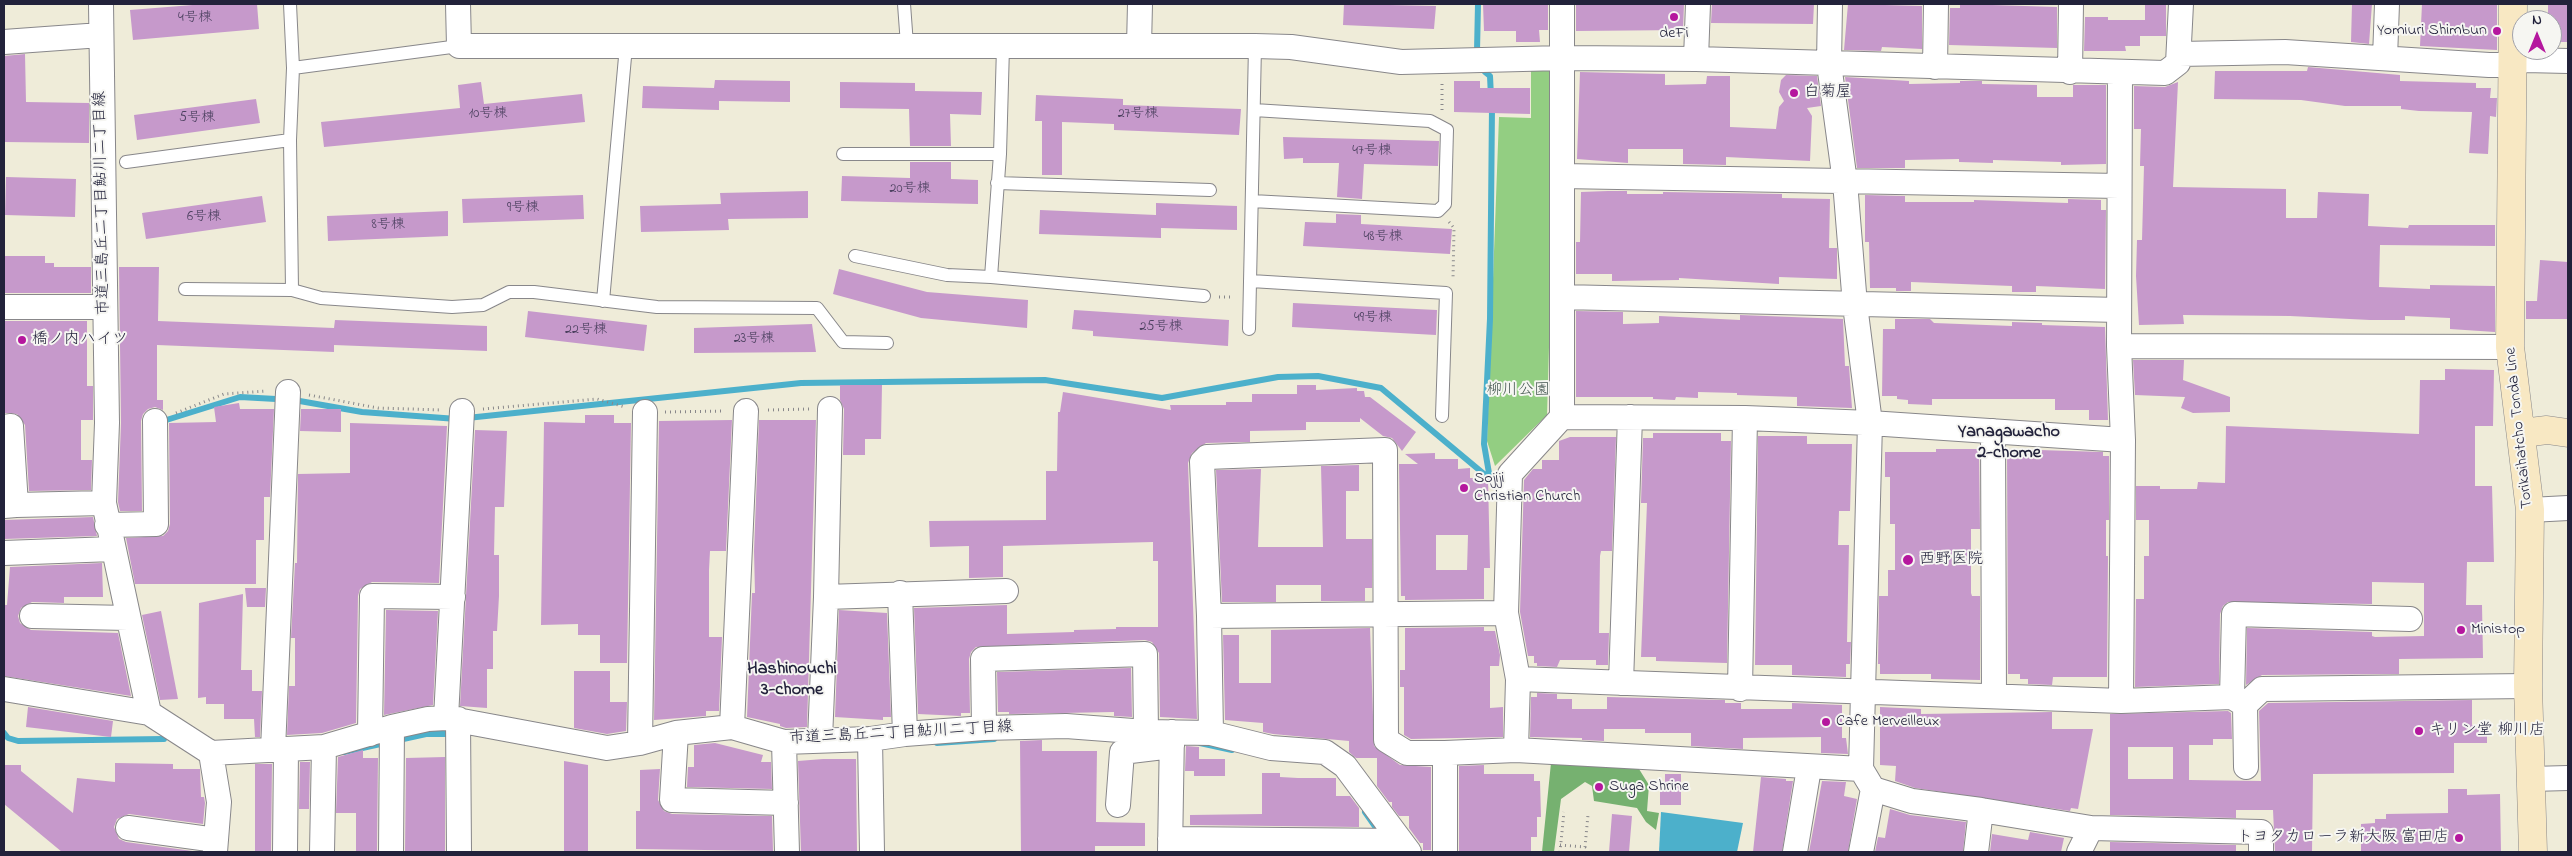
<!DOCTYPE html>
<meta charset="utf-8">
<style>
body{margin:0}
#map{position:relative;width:2572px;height:856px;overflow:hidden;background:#efecd9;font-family:"Indie Flower",sans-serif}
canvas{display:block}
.frame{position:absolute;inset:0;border:5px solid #22223b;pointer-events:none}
.north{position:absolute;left:2512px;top:10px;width:50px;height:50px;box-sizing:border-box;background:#f6f6f2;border:1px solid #a1a1a9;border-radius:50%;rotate:0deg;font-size:14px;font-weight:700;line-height:20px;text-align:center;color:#22223b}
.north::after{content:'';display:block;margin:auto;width:18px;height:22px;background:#b5179e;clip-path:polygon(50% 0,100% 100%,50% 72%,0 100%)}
</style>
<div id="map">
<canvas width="2572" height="856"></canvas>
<div class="frame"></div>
<div class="north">N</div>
</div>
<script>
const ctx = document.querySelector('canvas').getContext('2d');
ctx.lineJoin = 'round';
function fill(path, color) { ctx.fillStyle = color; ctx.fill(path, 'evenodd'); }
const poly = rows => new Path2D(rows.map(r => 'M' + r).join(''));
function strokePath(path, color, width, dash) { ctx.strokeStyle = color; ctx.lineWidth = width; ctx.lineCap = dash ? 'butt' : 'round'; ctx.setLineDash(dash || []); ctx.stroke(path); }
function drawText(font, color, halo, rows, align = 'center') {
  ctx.font = font + ' "Indie Flower","Klee One",sans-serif'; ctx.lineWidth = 4; ctx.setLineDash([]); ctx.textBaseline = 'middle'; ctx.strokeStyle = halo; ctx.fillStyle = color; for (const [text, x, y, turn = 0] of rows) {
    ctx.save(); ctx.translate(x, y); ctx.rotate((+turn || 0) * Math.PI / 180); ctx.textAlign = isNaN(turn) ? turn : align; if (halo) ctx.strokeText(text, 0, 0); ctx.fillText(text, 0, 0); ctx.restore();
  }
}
const green = poly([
 [1531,69,1550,69,1557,75,1547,415,1495,466,1487,441,1499,117,1531,118]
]);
const forest = poly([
 [1551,763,1639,769,1649,785,1647,811,1659,813,1656,830,1646,822,1637,808,1594,801,1592,786,1585,782,1561,799,1554,852,1542,852]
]);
const water = poly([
 [1661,812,1743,823,1737,852,1659,852]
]);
const stream = poly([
 [1477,51,1478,4],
 [1485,72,1490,76,1491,97],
 [467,418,801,383,1045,380,1162,398,1278,377,1318,376,1381,388,1490,479,1484,444,1490,319,1492,107],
 [160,422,240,397,294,400,362,412,457,419],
 [4,733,8,738,18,741,164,739],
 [937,743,994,739],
 [1200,743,1232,750],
 [344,752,426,734,448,734],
 [1365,812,1381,835]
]);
const building = poly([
 [205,4,257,4,259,29,133,40,130,10],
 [1344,4,1436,6,1434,29,1343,25],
 [1483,4,1548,4,1548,30,1539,30,1540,42,1516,42,1516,31,1484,31],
 [1576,4,1684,4,1683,30,1576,31],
 [1712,4,1814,4,1813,24,1711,23],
 [1848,4,1922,6,1922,49,1882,47,1881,51,1844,50],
 [1960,4,2057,7,2057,48,1949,45,1950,8,1960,8],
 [2145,4,2166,4,2166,36,2140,36,2140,46,2125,46,2126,51,2084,51,2085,17,2108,17,2108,20,2145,20],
 [2352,4,2372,4,2369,44,2351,42],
 [2422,4,2497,4,2497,50,2420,46],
 [2548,4,2568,4,2568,42,2552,42,2552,20,2548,20],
 [25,54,26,102,89,103,89,143,4,142,4,56],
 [2308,67,2400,75,2400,81,2476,83,2476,88,2491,88,2490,98,2497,98,2496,117,2490,116,2488,154,2469,153,2472,112,2419,111,2401,109,2401,106,2345,106,2301,100,2214,99,2215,71,2307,71],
 [1580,72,1665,74,1665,85,1706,84,1707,76,1730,76,1730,127,1776,129,1779,107,1784,101,1779,92,1781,80,1786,75,1817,76,1821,106,1807,108,1812,116,1810,161,1726,157,1726,165,1683,164,1683,149,1628,149,1628,163,1577,159],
 [1845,77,1909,81,1909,84,1960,83,1960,81,1982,81,1982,84,2037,85,2037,97,2073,97,2073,85,2106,85,2106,164,2061,165,2061,162,1993,160,1993,163,1959,162,1959,159,1905,160,1905,168,1857,168],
 [715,80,790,81,790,102,719,101,719,110,642,108,643,86,714,88],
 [1454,81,1480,81,1480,88,1530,88,1530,114,1454,112],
 [481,82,484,104,582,94,585,122,324,147,321,122,460,108,458,85],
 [840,82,915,83,915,91,982,92,981,115,950,114,951,146,910,146,909,109,840,108],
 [2178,82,2173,187,2286,189,2286,218,2317,218,2318,192,2369,194,2368,226,2408,228,2409,225,2495,225,2495,246,2380,245,2379,287,2430,289,2430,285,2495,286,2495,332,2450,329,2450,318,2405,316,2405,320,2370,320,2290,316,2183,315,2184,324,2139,325,2136,276,2137,240,2142,240,2144,166,2140,166,2141,129,2134,129,2134,86,2165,87],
 [1036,95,1123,99,1123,105,1241,109,1239,135,1114,130,1114,124,1062,122,1062,175,1042,175,1042,121,1035,121],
 [256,99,260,123,137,140,134,115],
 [1283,137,1439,141,1438,166,1364,164,1362,199,1337,197,1339,163,1303,163,1303,158,1284,159],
 [910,162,951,162,951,179,978,180,978,204,841,201,842,176,910,178],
 [6,177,76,179,75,217,5,215],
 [808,191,808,218,728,219,729,230,641,232,640,206,721,204,720,193],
 [1608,191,1627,191,1627,194,1663,194,1663,192,1782,194,1782,198,1830,199,1829,248,1837,248,1837,279,1779,277,1779,284,1679,278,1679,280,1612,281,1612,274,1576,274,1576,242,1580,242,1581,192],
 [583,195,584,219,463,223,462,199],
 [1865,195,1905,196,1905,202,1974,202,1974,200,2068,203,2068,199,2101,200,2101,210,2106,210,2105,289,2036,286,2036,292,2012,292,2012,286,1911,282,1911,291,1896,291,1896,288,1870,288,1869,242,1865,242],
 [262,196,266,222,146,239,142,213],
 [1156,203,1237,206,1237,230,1161,228,1161,238,1039,234,1040,210,1156,215],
 [448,211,448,236,328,241,327,216],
 [1336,214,1361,215,1361,224,1452,229,1450,254,1303,246,1305,222,1336,223],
 [4,256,45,256,45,263,54,263,54,267,91,267,91,293,4,293],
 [2540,260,2568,262,2568,319,2526,319,2526,301,2537,301],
 [119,267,159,267,158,321,334,328,335,320,487,326,487,351,334,345,334,352,157,345,157,400,163,400,163,410,155,407,148,409,143,414,141,421,142,511,120,511,118,502,121,423],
 [839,269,927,292,1028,300,1027,328,921,318,833,294],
 [1293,303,1437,310,1436,335,1292,327],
 [1074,310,1229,320,1228,346,1093,336,1093,331,1072,329],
 [528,311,647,325,644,351,525,337],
 [1576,311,1623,312,1623,324,1659,323,1659,316,1740,320,1740,315,1843,319,1845,366,1849,366,1852,408,1797,406,1797,397,1737,395,1737,393,1698,392,1698,398,1676,397,1675,400,1653,399,1653,397,1576,397],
 [1895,319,1930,319,1934,323,2012,326,2012,322,2042,323,2042,325,2105,327,2108,420,2089,420,2089,410,2055,410,2055,399,1932,399,1932,405,1908,404,1908,400,1897,399,1897,396,1882,396,1883,329,1895,329],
 [4,321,87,321,87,386,93,386,93,420,81,420,81,460,92,460,91,490,29,491,25,425,17,414,4,413],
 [812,324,816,352,694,353,694,328],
 [2133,360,2184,360,2183,380,2230,397,2230,412,2193,413,2181,408,2185,397,2135,395],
 [2445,369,2494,370,2493,426,2475,426,2475,486,2492,486,2494,562,2467,562,2466,605,2482,605,2483,658,2399,659,2399,674,2262,675,2246,685,2247,628,2372,632,2372,636,2375,637,2424,636,2424,583,2372,582,2372,604,2228,602,2223,606,2220,614,2219,684,2135,687,2136,599,2144,599,2144,556,2149,556,2149,520,2136,520,2136,486,2160,486,2160,489,2197,489,2198,482,2225,483,2226,426,2419,434,2420,380,2445,380],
 [840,385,882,385,881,439,865,439,865,455,843,455,844,409,840,400],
 [1297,385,1316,385,1316,390,1357,388,1357,391,1364,391,1365,397,1370,397,1416,432,1402,451,1392,438,1383,436,1360,418,1360,422,1306,422,1306,430,1250,431,1250,442,1206,443,1192,453,1188,463,1197,719,1160,717,1159,653,1152,642,1145,640,976,647,971,652,969,659,970,713,961,713,961,716,918,714,914,608,1007,605,1007,634,1074,632,1074,630,1116,629,1116,627,1158,627,1158,561,1153,561,1153,542,1003,546,1003,577,969,578,969,546,930,547,929,521,1046,520,1046,471,1057,471,1058,412,1060,412,1063,392,1171,410,1170,405,1226,405,1226,402,1252,402,1252,394,1297,394],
 [239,403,240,409,274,409,270,497,264,497,264,540,256,540,256,584,135,584,126,538,163,536,168,531,170,524,169,423,216,422,214,407],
 [301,409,341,409,341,432,300,431],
 [585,415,614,415,614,423,631,423,627,663,600,663,600,635,578,635,578,624,541,625,544,422,585,423],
 [732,420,726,551,710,551,709,570,709,637,722,637,719,711,706,711,706,716,654,720,659,421],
 [759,420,816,420,807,727,786,728,780,726,780,724,747,717,752,593,755,593,754,551],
 [350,423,447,426,439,583,372,582,360,589,358,596,356,723,322,733,287,735,289,686,295,686,295,638,291,638,295,563,297,563,298,474,350,473],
 [475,430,507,431,504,507,495,507,494,555,499,555,499,596,497,631,493,631,493,669,487,669,487,708,460,706],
 [1653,433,1721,433,1721,441,1731,441,1727,663,1656,661,1656,657,1641,657,1647,503,1641,503,1643,438,1653,438],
 [1758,436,1807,436,1807,444,1852,444,1850,511,1839,511,1838,545,1849,545,1847,642,1851,642,1850,664,1846,664,1846,677,1792,675,1792,665,1755,665],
 [1570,437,1616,437,1612,551,1601,551,1600,556,1599,633,1609,633,1608,665,1596,665,1596,660,1560,660,1557,667,1537,666,1537,663,1534,663,1534,656,1528,656,1520,612,1524,480,1533,469,1542,469,1542,460,1559,460,1559,441],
 [1936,449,1979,449,1980,529,1971,529,1971,593,1972,596,1980,596,1980,680,1931,679,1931,674,1880,674,1880,664,1878,664,1879,596,1888,596,1888,570,1895,570,1895,524,1890,524,1890,477,1885,477,1885,452,1936,452],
 [2007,449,2103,452,2103,456,2109,456,2109,520,2106,520,2106,556,2108,556,2107,677,2053,677,2052,685,2028,684,2028,679,2020,679,2020,674,2008,674],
 [1435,453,1435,459,1458,459,1458,469,1470,468,1470,478,1488,478,1490,568,1484,568,1484,599,1405,600,1405,596,1401,596,1399,464,1418,464,1405,454],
 [1436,535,1468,535,1467,570,1436,570],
 [1359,465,1359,491,1346,491,1346,539,1372,539,1372,588,1365,588,1365,601,1321,601,1321,585,1276,585,1276,602,1222,602,1216,470,1261,469,1258,547,1323,547,1321,466],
 [93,517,97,536,4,539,4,520],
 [102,563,103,597,64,597,64,603,32,602,21,608,18,616,20,623,31,630,118,633,131,696,4,676,4,605,7,605,10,567],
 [245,588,266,588,265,607,247,607],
 [243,594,241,670,252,670,252,691,262,691,260,737,255,737,254,719,224,719,224,704,206,704,206,697,198,698,199,603],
 [386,610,438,611,433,705,384,715],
 [839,610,887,613,891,717,883,717,883,720,835,717],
 [161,611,178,699,160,700,142,615],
 [1484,627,1484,631,1495,631,1500,655,1499,666,1490,666,1490,708,1503,707,1503,737,1411,739,1404,735,1404,687,1400,687,1400,670,1405,670,1405,628],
 [1370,628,1374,746,1400,765,1431,767,1431,850,1423,850,1423,843,1420,843,1409,828,1409,816,1399,816,1392,807,1392,802,1389,802,1377,786,1377,758,1356,758,1349,752,1349,741,1273,734,1263,732,1263,723,1225,720,1223,635,1239,635,1239,683,1271,683,1271,630],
 [1131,668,1132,717,1114,716,1114,712,1009,714,1009,712,998,712,997,672],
 [574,671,610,671,610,702,627,702,626,731,607,734,574,728],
 [1537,693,1557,694,1557,699,1572,699,1572,709,1607,709,1607,697,1725,700,1725,703,1741,703,1741,709,1792,709,1792,703,1842,705,1842,738,1846,738,1848,754,1821,753,1821,737,1743,738,1743,749,1691,746,1691,733,1645,733,1645,729,1604,729,1604,741,1582,740,1582,738,1530,737,1531,697,1537,697],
 [2472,700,2472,725,2487,726,2487,743,2454,743,2454,773,2313,774,2312,852,2275,852,2273,810,2236,810,2236,818,2110,815,2110,714,2228,711,2231,713,2232,739,2213,739,2213,745,2189,745,2189,780,2261,781,2259,711,2268,703],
 [2128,747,2173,747,2173,779,2128,779],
 [28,707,113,721,111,737,26,727],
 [1880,707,1921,709,1921,714,2052,712,2052,729,2093,729,2078,809,2071,808,2070,811,1915,788,1895,781,1896,766,1880,765],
 [1042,740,1042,751,1097,751,1096,822,1145,823,1145,846,1095,846,1095,852,1021,852,1020,741],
 [715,743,763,755,761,762,771,762,772,789,687,787,688,767,694,767,694,745],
 [1186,746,1199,747,1199,759,1225,759,1225,776,1194,776,1194,771,1185,771],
 [363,750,363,758,378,758,377,852,356,852,356,813,336,813,338,757],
 [445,757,445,852,405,852,406,758],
 [823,759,856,759,857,852,801,852,798,761],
 [564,761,588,765,588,852,564,852],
 [300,762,310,762,309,809,299,809],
 [115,763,173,764,173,769,200,769,201,797,204,797,205,803,203,824,129,814,117,819,114,827,119,839,126,842,200,852,62,852,4,804,4,765,21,765,21,771,73,813,77,778,115,782],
 [255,764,272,764,271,852,255,852],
 [1484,765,1484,774,1534,774,1534,781,1540,781,1541,817,1537,817,1537,837,1531,837,1531,852,1459,852,1459,766],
 [660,769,658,800,664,811,672,814,772,816,773,851,636,849,636,811,640,811,640,770],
 [1262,773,1280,773,1280,777,1298,778,1336,778,1336,796,1350,796,1359,808,1359,827,1190,825,1190,815,1262,814],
 [1665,774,1681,774,1681,805,1660,805,1660,784,1665,784],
 [1761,777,1786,779,1786,781,1793,781,1782,852,1753,852],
 [1822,781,1846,782,1844,796,1857,799,1848,852,1809,852],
 [2448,789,2467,789,2467,795,2500,794,2501,852,2361,852,2361,824,2375,823,2375,819,2386,819,2386,814,2448,813],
 [1890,809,1910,815,1966,822,1963,852,1875,852,1878,837,1885,838],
 [1612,814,1632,816,1629,852,1609,852],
 [2030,832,2064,838,2061,852,1990,852,1992,834,2028,840],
 [2110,842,2236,845,2236,852,2110,852]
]);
const path = poly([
 [1442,110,1442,82],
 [1449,222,1454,228,1453,279],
 [1219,297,1233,297],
 [309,395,378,408,442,410],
 [483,409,597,399,625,407],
 [768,410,809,409],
 [665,412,724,411],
 [176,413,224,394,266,391],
 [1560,845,1585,847,1588,815],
 [1560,852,1564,812]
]);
const lane = poly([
 [904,4,907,45],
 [1003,47,1000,154,991,277,1204,296],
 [293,68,459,46],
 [843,154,1000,154],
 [126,162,290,140],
 [997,183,1210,190],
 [1252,201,1438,211,1445,204,1447,130,1430,121,1254,110],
 [855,256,947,275,991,277],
 [1251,281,1446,293,1442,416],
 [185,289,292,290,290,140,293,68,290,4],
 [292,290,321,298,452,307,483,305,509,292,534,292,657,307,817,308,843,342,887,343],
 [603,301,626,46],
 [1249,329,1255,46]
]);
const street = poly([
 [101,4,107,423,104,503,149,713,211,753,324,747,392,727,428,719,446,718,607,748,640,743,676,733,732,727,784,742,870,739,905,734,984,728,1066,726,1146,732,1211,733,1271,748,1325,752,1345,766,1409,852],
 [458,4,459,46,1255,46,1291,47,1401,62,1563,58,1696,59,2165,73,2178,63,2181,4],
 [1830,4,1829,64,1845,182,1855,305,1870,423,1861,769,1873,789,1861,852],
 [4,42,101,35],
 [1139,46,1140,4],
 [2179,54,2285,52,2489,65,2512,65,2525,60,2568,61],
 [2385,58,2387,4],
 [1696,59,1698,4],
 [1935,67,1936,4],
 [2070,72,2071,4],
 [1562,176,2119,186],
 [1562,297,2119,310],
 [4,307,104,307],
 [2119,346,2510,347],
 [1562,417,1745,418,1870,423,2123,440],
 [4,427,11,426,16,505,4,506],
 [1993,431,1994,696],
 [16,505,104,503],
 [2530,510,2568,508],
 [107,525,156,524,155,421],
 [4,553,113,549],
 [900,593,905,734],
 [826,597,1006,591],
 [32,616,128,618],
 [1209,616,1506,613],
 [1518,679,2121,701,2123,440,2119,346,2120,73],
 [1621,683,1630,417],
 [4,689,149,713],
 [1740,689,1745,418],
 [2232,697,2234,614,2410,619],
 [2121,701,2232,697,2245,705,2246,767],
 [2245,705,2262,689,2528,686],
 [446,718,462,411],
 [458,719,459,852],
 [732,727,746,411],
 [984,728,983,659,1145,654,1146,732],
 [676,733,672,800,786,803],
 [1211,733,1209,616,1202,462,1207,457,1385,450,1386,740,1407,753,1445,753],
 [370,734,372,596,453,597],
 [820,739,826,597,830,409],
 [870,739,872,852],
 [784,742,787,852],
 [640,743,645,412],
 [273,750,288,392],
 [1516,750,1861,769],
 [211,753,219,802,215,852],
 [2531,779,2568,778],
 [1873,789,1912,801,1981,810,2091,828,2261,832,2261,852],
 [1118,805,1122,752,1172,746],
 [128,828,216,840],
 [1170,839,1399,841],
 [285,852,286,750],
 [322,852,324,747],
 [391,852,392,727],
 [1170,852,1172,732],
 [1445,852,1445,753,1516,750,1518,679,1506,613,1510,474,1562,417,1562,4],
 [1795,852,1809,768],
 [1976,852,1981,810],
 [2079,852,2091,828]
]);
const secondary = poly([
 [2513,4,2510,347,2530,510,2528,686,2533,852],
 [2522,433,2547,430,2568,433]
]);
const markers = [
 [1674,17,5,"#b5179e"],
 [2497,31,5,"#b5179e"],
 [1794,93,5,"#b5179e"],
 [22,340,5,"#b5179e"],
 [1464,488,5,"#b5179e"],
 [1908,560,6,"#b5179e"],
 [2461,630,5,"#b5179e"],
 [1826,722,5,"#b5179e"],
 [2419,731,5,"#b5179e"],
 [1599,787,5,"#b5179e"],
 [2459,838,5,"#b5179e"]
];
const numberNames = [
 ["4号棟",195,19],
 ["10号棟",488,115],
 ["27号棟",1138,115],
 ["5号棟",197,119],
 ["47号棟",1372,152],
 ["20号棟",910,190],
 ["9号棟",523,209],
 ["6号棟",204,218],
 ["8号棟",388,226],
 ["48号棟",1383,238],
 ["49号棟",1373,319],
 ["25号棟",1161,328],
 ["22号棟",586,331],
 ["23号棟",754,340]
];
const poiNames = [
 ["Yomiuri Shimbun",2487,31,"right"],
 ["deFi",1674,34,"center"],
 ["白菊屋",1804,93],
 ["橋ノ内ハイツ",32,340],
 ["Sojiji",1474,479],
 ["Christian Church",1474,497],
 ["西野医院",1919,560],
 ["Ministop",2471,630],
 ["Cafe Merveilleux",1836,722],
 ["キリン堂 柳川店",2429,731],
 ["Suga Shrine",1609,787],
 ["トヨタカローラ新大阪 富田店",2449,838,"right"]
];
const streetNames = [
 ["市道三島丘二丁目鮎川二丁目線",103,203,-91],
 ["Torikaihatcho Tonda Line",2520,428,-96],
 ["市道三島丘二丁目鮎川二丁目線",901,734,-3]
];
const parkNames = [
 ["柳川公園",1518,391]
];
const neighbourhoodNames = [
 ["Yanagawacho",2009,433],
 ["2-chome",2009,454],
 ["Hashinouchi",792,670],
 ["3-chome",792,691]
];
fill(green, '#93ce82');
fill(forest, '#76b170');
fill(water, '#4cb0cb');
strokePath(stream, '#4cb0cb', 6);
fill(building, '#c699cb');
strokePath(lane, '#88878a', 14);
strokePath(street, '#88878a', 26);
strokePath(secondary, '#88878a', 29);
strokePath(path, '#88878a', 3, [1, 4]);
strokePath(lane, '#fff', 12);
strokePath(street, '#fff', 24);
strokePath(secondary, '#f8e8c3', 28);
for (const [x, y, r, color] of markers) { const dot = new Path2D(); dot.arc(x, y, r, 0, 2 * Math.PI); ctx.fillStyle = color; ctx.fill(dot); strokePath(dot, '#f6f6f2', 2); }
drawText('14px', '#4b405f', null, numberNames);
drawText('16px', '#22223b', '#f6f6f2', poiNames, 'left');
drawText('16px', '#22223b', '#f6f6f2', streetNames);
drawText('16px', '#445650', '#f6f6f2', parkNames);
drawText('bold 18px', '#22223b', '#f6f6f2', neighbourhoodNames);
</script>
